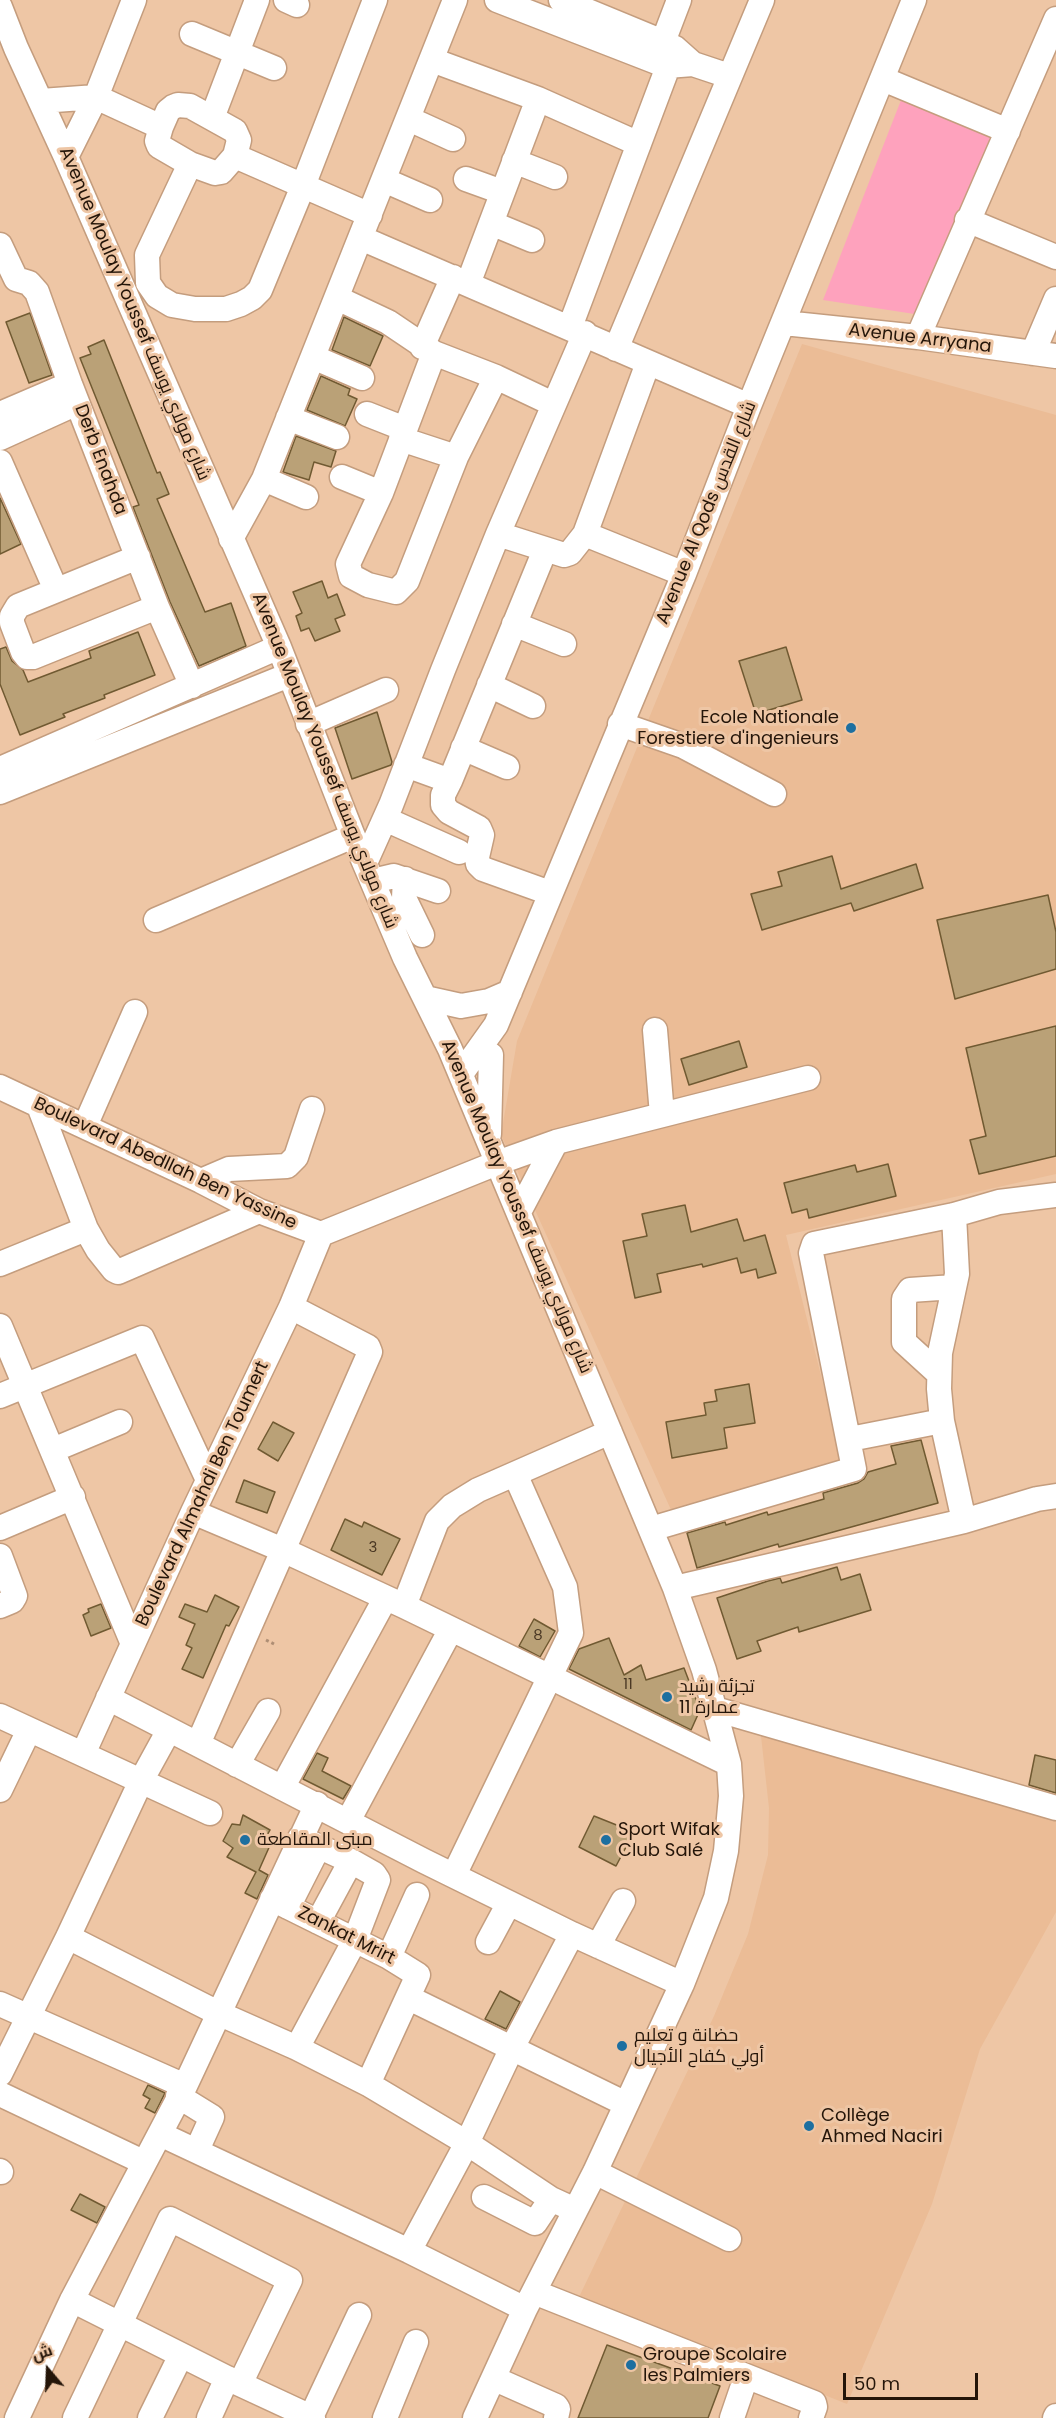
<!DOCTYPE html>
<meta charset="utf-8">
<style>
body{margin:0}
#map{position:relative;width:1056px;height:2418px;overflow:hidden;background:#eec6a5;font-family:Poppins,Cairo,sans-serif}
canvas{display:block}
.north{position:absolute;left:18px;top:2340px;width:60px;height:60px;-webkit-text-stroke:4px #eec6a5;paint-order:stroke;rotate:341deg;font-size:16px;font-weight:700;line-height:24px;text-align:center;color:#241509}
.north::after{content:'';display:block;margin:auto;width:21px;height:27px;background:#241509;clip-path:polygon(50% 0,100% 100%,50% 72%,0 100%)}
.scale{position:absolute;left:843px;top:2373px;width:135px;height:27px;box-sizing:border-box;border:3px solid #241509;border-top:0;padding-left:8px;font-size:18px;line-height:21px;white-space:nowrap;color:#241509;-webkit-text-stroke:4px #eec6a5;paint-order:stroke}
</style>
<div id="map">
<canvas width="1056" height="2418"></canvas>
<div class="north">ش</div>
<div class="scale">50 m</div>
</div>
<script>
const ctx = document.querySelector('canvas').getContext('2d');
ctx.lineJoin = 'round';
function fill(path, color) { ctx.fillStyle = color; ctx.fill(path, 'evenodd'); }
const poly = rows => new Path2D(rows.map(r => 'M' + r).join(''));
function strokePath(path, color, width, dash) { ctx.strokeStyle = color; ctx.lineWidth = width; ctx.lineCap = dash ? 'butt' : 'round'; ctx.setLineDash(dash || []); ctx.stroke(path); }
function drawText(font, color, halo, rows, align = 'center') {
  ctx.font = font + ' Poppins,Cairo,sans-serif'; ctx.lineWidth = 6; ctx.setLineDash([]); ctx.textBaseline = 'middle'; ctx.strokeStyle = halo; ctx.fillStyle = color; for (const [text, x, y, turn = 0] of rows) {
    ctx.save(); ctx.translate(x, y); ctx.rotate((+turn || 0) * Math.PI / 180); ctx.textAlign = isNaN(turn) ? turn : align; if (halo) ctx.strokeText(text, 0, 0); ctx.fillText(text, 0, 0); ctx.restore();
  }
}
const built = poly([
 [802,344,1056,415,1056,1174,786,1235,844,1468,672,1512,501,1135,517,1041],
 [760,1727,1056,1818,1056,1912,980,2049,932,2204,847,2404,579,2297,714,2016,748,1934,768,1855,769,1808]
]);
const green = poly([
 [903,95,993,131,921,315,823,300]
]);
const building = poly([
 [30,313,52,375,29,383,6,322,30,313],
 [344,317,383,336,370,366,332,350,344,317],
 [104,340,157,473,160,472,169,494,157,499,205,612,231,603,246,646,199,666,170,602,133,507,139,505,80,358,91,354,88,347,104,340],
 [321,376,350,389,348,395,357,399,345,426,307,410,321,376],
 [296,436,336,451,331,467,314,462,309,480,283,472,296,436],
 [0,498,21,544,0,554,0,498],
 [322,581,328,598,337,594,345,615,335,619,340,631,315,641,309,628,301,631,296,616,302,613,293,592,322,581],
 [138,632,155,675,104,695,105,698,63,714,65,717,20,735,0,684,0,649,6,647,12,661,23,670,28,682,91,658,89,651,138,632],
 [786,647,802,700,756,714,739,661,786,647],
 [377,712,392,762,391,765,352,779,335,728,377,712],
 [832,856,841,889,916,864,923,888,854,911,851,903,762,930,751,894,782,886,778,872,832,856],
 [1048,895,1056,932,1056,969,955,999,937,920,1048,895],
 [1056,1026,1056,1156,979,1174,970,1140,986,1136,966,1048,1056,1026],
 [739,1041,747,1067,689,1085,681,1059,739,1041],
 [888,1164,896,1196,809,1218,807,1209,792,1213,784,1183,855,1165,857,1172,888,1164],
 [685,1205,691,1232,737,1219,744,1241,765,1235,776,1273,758,1278,756,1269,741,1273,737,1258,703,1267,702,1264,657,1274,661,1292,635,1298,623,1241,647,1236,642,1214,685,1205],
 [749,1384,755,1423,724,1428,727,1448,672,1458,666,1422,706,1415,704,1403,717,1401,715,1390,749,1384],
 [273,1422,294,1433,278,1461,258,1449,273,1422],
 [921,1440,938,1503,779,1547,778,1544,697,1568,687,1533,725,1522,726,1525,767,1512,768,1515,824,1499,823,1493,858,1483,864,1479,868,1472,896,1464,891,1446,921,1440],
 [244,1480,275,1492,267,1513,236,1502,244,1480],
 [345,1519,362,1527,364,1522,400,1539,382,1575,331,1550,345,1519],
 [837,1567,841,1580,860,1574,871,1610,799,1632,798,1627,757,1641,761,1651,737,1659,717,1598,768,1581,780,1578,782,1583,837,1567],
 [215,1595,239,1607,229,1626,226,1625,203,1678,182,1669,192,1648,186,1645,195,1624,179,1617,185,1604,207,1612,215,1595],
 [101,1604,111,1628,91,1636,83,1615,89,1612,88,1609,101,1604],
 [534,1619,555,1631,540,1657,519,1646,534,1619],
 [609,1638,624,1675,641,1665,646,1680,684,1668,700,1710,691,1730,569,1669,579,1649,609,1638],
 [317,1753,328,1758,322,1771,351,1786,343,1799,303,1779,317,1753],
 [1035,1755,1056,1760,1056,1793,1029,1785,1035,1755],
 [243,1815,270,1830,265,1839,271,1843,259,1870,268,1875,257,1899,245,1893,256,1872,227,1857,233,1848,223,1841,232,1824,240,1825,243,1815],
 [594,1816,634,1832,616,1866,579,1847,594,1816],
 [500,1991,520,2002,506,2029,485,2019,500,1991],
 [148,2085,165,2093,155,2113,145,2108,150,2099,143,2095,148,2085],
 [80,2194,105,2207,97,2223,71,2210,80,2194],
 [607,2345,720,2386,708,2418,578,2418,607,2345]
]);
const path = poly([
 [266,1640,274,1644]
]);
const minor = poly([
 [286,0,297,5],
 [497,0,667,66,693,64],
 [561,0,663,42,675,48,693,64,729,76],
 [0,7,16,48,66,157,279,647,353,836,405,958,450,1049,675,1588,704,1670,729,1764,731,1796,726,1851,716,1898,682,1984,595,2172,525,2309,475,2418],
 [192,34,274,68],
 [663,42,679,0],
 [432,60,538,99,639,144],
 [883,79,1008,131],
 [41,101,96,97,161,127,157,141,159,146,190,164,215,173,221,172,235,156,370,215],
 [212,118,257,0],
 [409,119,453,139],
 [161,127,168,111,173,107,178,105,190,106,235,131,239,140,235,156],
 [66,157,96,97,134,0],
 [514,161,555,177],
 [190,164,147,255,148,283,157,296,172,305,195,309,226,309,241,304,252,298,260,290,303,186,375,0],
 [466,179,502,192],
 [384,180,430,200],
 [967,220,1056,257],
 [491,223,532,240],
 [361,238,749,406],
 [0,245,16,279,29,283,37,292,70,384,157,607,192,686],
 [468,284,538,99],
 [337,298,388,322,434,353,496,377,553,404],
 [784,323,918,337,1056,356],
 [570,327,675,48],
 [918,337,1056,19],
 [422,347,453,277],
 [616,349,762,0],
 [434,353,381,493,348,564,351,576,368,585,396,592,407,581,456,457,496,377],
 [1033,353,1056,299],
 [313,357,362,378],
 [0,414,70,384],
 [367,414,405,429],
 [288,418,337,437],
 [0,438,77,403],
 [401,439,456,457],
 [0,462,56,590],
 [342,477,381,493],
 [264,479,306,497],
 [498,534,564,555,570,553,585,534,684,574],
 [585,534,648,363],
 [231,539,264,479,455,0],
 [138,557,18,606,12,616,12,623,23,652,27,657,33,657,157,607],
 [514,624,564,644],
 [489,685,533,706],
 [308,724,386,690],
 [620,724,683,746,774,794],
 [463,748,507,767],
 [406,765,450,781,545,550],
 [0,769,279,647],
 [450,781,443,795,443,805,449,812,479,828,482,835,477,857,478,864,483,869,550,893],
 [0,792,289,675],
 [385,819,459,852],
 [365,863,391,805,443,670,498,534,585,333],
 [405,879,404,898,422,935],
 [373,881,394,876,438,891],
 [156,920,353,836],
 [425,998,461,1006,489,1001,510,992],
 [655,1030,662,1115],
 [461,1074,496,1025,684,574,749,406,914,0],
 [0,1087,201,1181,259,1211,321,1234,497,1163,556,1142,808,1078],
 [39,1106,86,1229],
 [85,1126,135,1012],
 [489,1134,491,1055],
 [201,1181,229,1169,287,1166,296,1157,312,1109],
 [519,1212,556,1142],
 [954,1215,957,1274,940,1353,939,1389,942,1421,964,1521],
 [0,1264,86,1229,98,1250,114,1270,118,1272,259,1211],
 [0,1326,133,1644],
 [938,1373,904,1342,904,1299,910,1290,954,1287],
 [0,1396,142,1338,208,1480],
 [850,1439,942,1421],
 [53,1450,120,1422],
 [193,1512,283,1550,404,1606,729,1764],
 [0,1528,73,1497],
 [651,1529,854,1469,811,1253,814,1244,954,1215,999,1202,1056,1195],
 [0,1556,15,1596,12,1601,0,1606],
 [675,1588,964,1521,1037,1499,1056,1496],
 [404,1606,437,1521,452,1506,478,1490,610,1432],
 [108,1698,424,1861,572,1934,682,1984],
 [715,1709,1056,1808],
 [0,1716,210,1813],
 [198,1744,370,1352,368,1347,291,1307],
 [83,1754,193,1512,291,1307,321,1234],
 [237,1765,268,1711],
 [282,1788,385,1599],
 [0,1790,29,1730],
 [348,1821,451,1629],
 [454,1875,571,1633,565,1587,515,1474],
 [272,1899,389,1957,418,1975,368,2084],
 [288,1907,319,1846],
 [318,1922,351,1861],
 [68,1937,218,2013,297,2048,368,2084,467,2143,551,2199,575,2210],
 [488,1942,509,1903],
 [598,1946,623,1901],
 [389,1957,417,1895],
 [409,1998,626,2104],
 [0,2004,185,2086],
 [297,2048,355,1940,378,1880,374,1874,351,1861,300,1838],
 [0,2074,68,1937,141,1781,169,1730],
 [0,2094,143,2162],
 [178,2096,212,2117,197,2150],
 [160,2134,409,2251,525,2309],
 [0,2171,1,2172],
 [595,2172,729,2239],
 [484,2197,535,2223,551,2199],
 [409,2251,467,2143,512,2048,572,1934],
 [534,2292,814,2403,815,2407,811,2418],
 [72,2300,227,2378,313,2418],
 [495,2379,556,2406,558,2409,556,2418],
 [311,2417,359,2315],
 [17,2418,72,2300,185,2086,317,1804],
 [75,2418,170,2219,290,2280,240,2384],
 [150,2418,181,2355],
 [209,2418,227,2378],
 [385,2418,416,2342],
 [732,2418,746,2377],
 [1055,2418,1056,2416]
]);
const markers = [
 [851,728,6,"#1d6fa0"],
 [667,1697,6,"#1d6fa0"],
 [245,1840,6,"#1d6fa0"],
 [606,1840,6,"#1d6fa0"],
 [622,2046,6,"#1d6fa0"],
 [809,2126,6,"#1d6fa0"],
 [631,2365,6,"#1d6fa0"]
];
const numberNames = [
 ["3",373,1548],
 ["8",538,1636],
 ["11",628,1685]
];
const streetNames = [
 ["Avenue Moulay Youssef شارع مولاي يوسف",134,314,67],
 ["Avenue Arryana",920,339,7],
 ["Derb Enahda",100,460,69],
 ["Avenue Al Qods شارع القدس",707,513,-68],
 ["Avenue Moulay Youssef شارع مولاي يوسف",324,761,68],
 ["Boulevard Abedllah Ben Yassine",165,1164,25],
 ["Avenue Moulay Youssef شارع مولاي يوسف",516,1207,67],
 ["Boulevard Almahdi Ben Toumert",203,1494,-65],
 ["Zankat Mrirt",346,1936,27]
];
const poiNames = [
 ["Ecole Nationale",839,718,"right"],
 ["Forestiere d'ingenieurs",839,739,"right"],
 ["تجزئة رشيد",679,1687],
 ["عمارة 11",679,1708],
 ["Sport Wifak",618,1830],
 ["Club Salé",618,1851],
 ["مبنى المقاطعة",257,1840],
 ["حضانة و تعليم",634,2036],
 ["أولي كفاح الأجيال",634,2057],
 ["Collège",821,2116],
 ["Ahmed Naciri",821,2137],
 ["Groupe Scolaire",643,2355],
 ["les Palmiers",643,2376]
];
fill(built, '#ebbc96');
fill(green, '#fea2bd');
fill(building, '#baa177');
strokePath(building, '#705a32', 1.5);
strokePath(minor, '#c49d7e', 27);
strokePath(path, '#ae8e74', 3, [3, 3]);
strokePath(minor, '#fff', 24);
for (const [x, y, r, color] of markers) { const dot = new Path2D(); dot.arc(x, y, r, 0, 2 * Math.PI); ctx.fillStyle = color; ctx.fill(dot); strokePath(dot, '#eec6a5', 2); }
drawText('15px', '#4a3824', null, numberNames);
drawText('18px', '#241509', '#eec6a5', streetNames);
drawText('18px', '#241509', '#eec6a5', poiNames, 'left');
</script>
